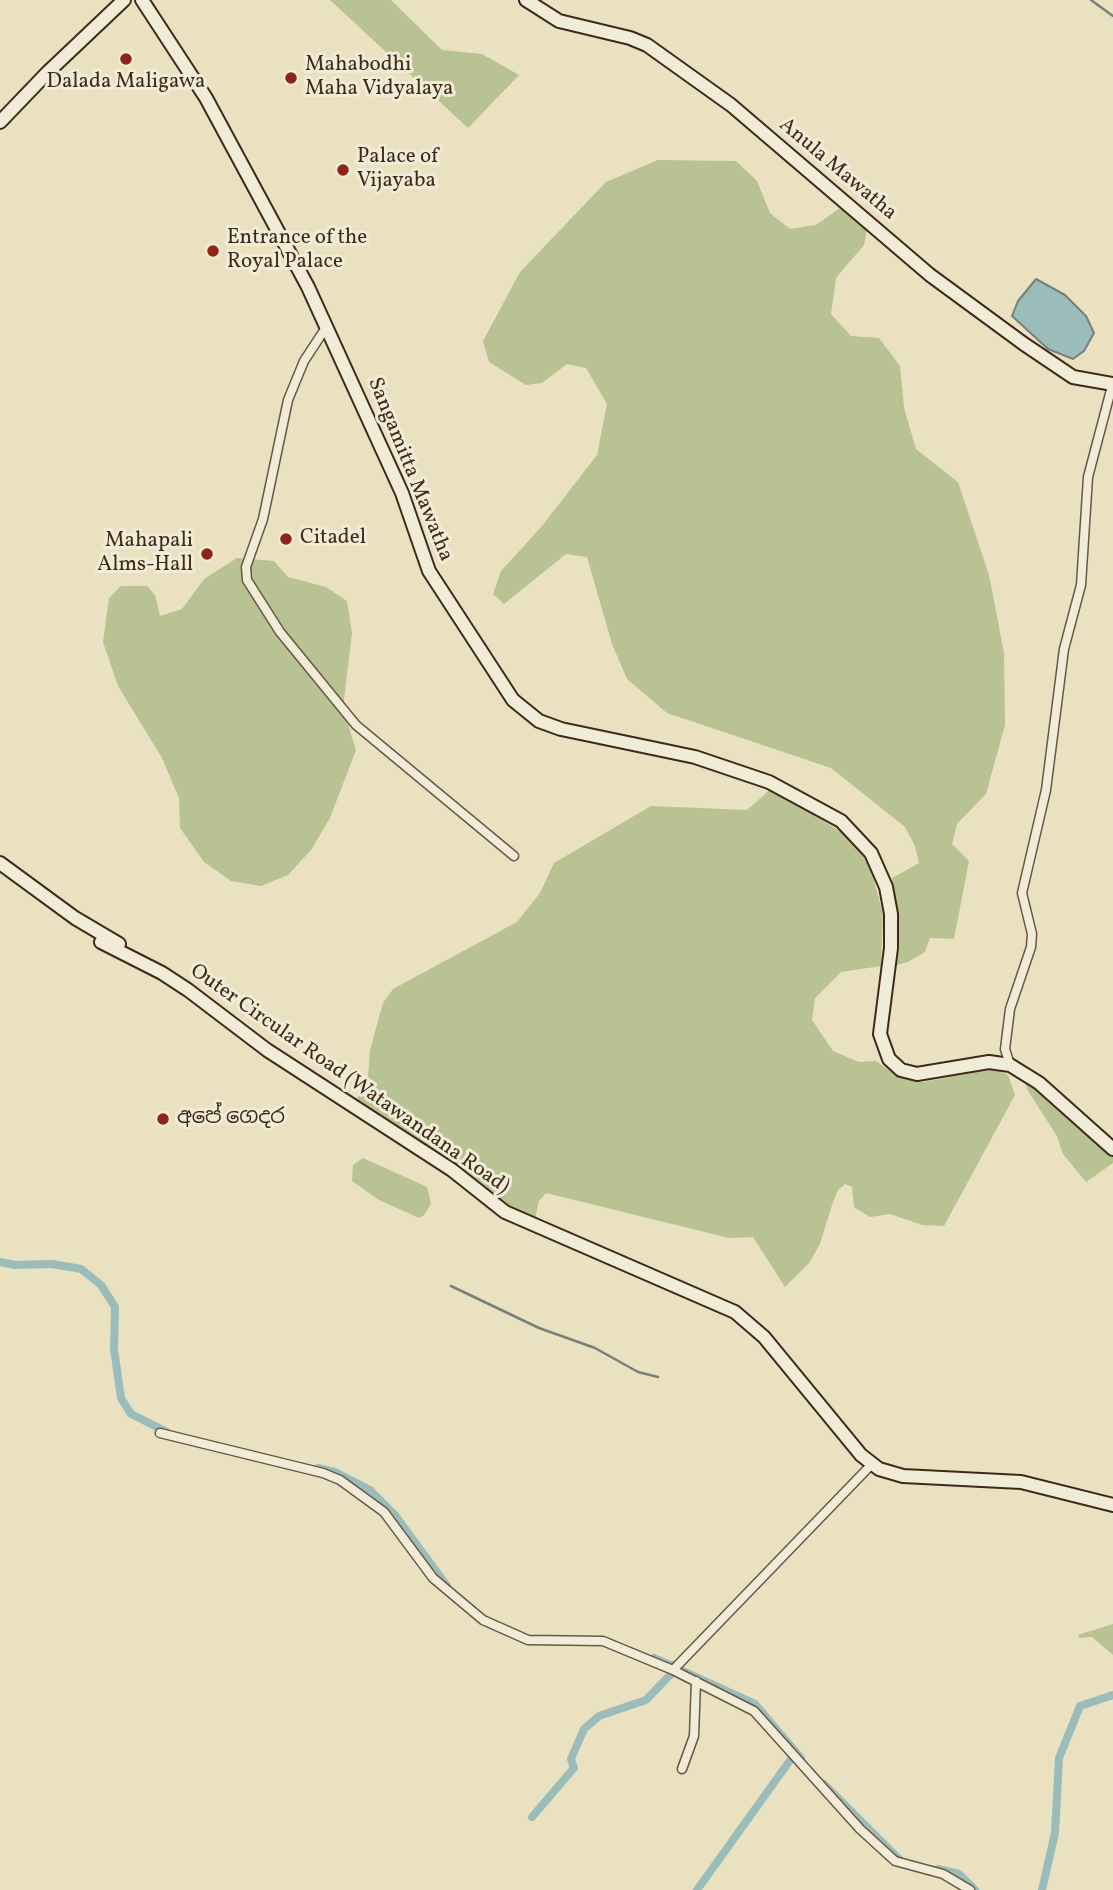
<!DOCTYPE html>
<meta charset="utf-8">
<style>
body{margin:0}
canvas{display:block;background:#eae1c1}
</style>
<canvas width="1113" height="1890"></canvas>
<script>
const ctx = document.querySelector('canvas').getContext('2d');
ctx.lineJoin = 'round';
function fill(path, color) { ctx.fillStyle = color; ctx.fill(path, 'evenodd'); }
const poly = rows => new Path2D(rows.map(r => 'M' + r).join(''));
function strokePath(path, color, width, dash) { ctx.strokeStyle = color; ctx.lineWidth = width; ctx.lineCap = dash ? 'butt' : 'round'; ctx.setLineDash(dash || []); ctx.stroke(path); }
function drawText(font, color, halo, rows, align = 'center') {
  ctx.font = font + ' Vollkorn,"Noto Sans Sinhala",serif'; ctx.lineWidth = 6; ctx.setLineDash([]); ctx.textBaseline = 'middle'; ctx.strokeStyle = halo; ctx.fillStyle = color; for (const [text, x, y, turn = 0] of rows) {
    ctx.save(); ctx.translate(x, y); ctx.rotate((+turn || 0) * Math.PI / 180); ctx.textAlign = isNaN(turn) ? turn : align; if (halo) ctx.strokeText(text, 0, 0); ctx.fillText(text, 0, 0); ctx.restore();
  }
}
const green = poly([
 [330,0,391,0,442,50,482,54,519,75,468,128],
 [658,160,736,161,757,181,770,213,790,229,816,225,843,206,867,230,864,245,836,278,831,314,851,336,879,338,900,366,904,408,916,449,958,482,989,575,1004,653,1005,725,986,794,957,824,952,844,969,861,954,939,930,938,925,952,908,962,896,965,898,919,892,878,919,863,915,846,905,827,831,768,667,713,627,679,612,644,587,557,566,554,504,604,493,594,501,571,542,526,597,455,607,404,586,368,567,364,542,383,526,385,489,362,483,341,520,272,606,182],
 [237,558,274,561,288,577,326,587,347,601,352,633,343,708,356,750,330,818,311,850,288,875,261,886,231,881,204,862,180,828,179,798,162,758,118,686,103,642,109,598,121,586,147,586,155,595,160,616,182,609,204,579],
 [772,788,849,837,860,848,873,877,883,914,881,966,841,972,815,998,812,1020,833,1051,859,1062,876,1061,890,1071,923,1082,995,1069,1008,1075,1015,1095,944,1226,922,1225,890,1214,870,1217,854,1207,852,1187,845,1184,838,1190,833,1202,820,1244,809,1263,785,1287,753,1237,729,1238,546,1193,539,1201,535,1219,517,1214,357,1099,368,1077,370,1050,383,1003,393,989,517,922,540,893,554,863,651,806,747,810],
 [1028,1079,1113,1153,1113,1163,1086,1182,1063,1154,1057,1136,1028,1091,1025,1083],
 [363,1158,427,1187,431,1204,424,1215,419,1218,379,1200,352,1181,353,1165],
 [1113,1624,1113,1655,1092,1637,1079,1638,1078,1635]
]);
const water = poly([
 [1036,279,1065,295,1086,316,1094,333,1084,351,1073,359,1048,349,1012,316,1018,301,1036,279]
]);
const stream = poly([
 [1091,0,1113,16],
 [451,1286,539,1328,595,1348,638,1372,658,1377]
]);
const canal = poly([
 [0,1262,15,1265,52,1264,81,1269,101,1285,115,1307,114,1349,121,1398,131,1414,167,1432],
 [318,1468,335,1472,370,1490,395,1515,447,1586],
 [654,1658,755,1704,801,1758],
 [824,1784,901,1861],
 [532,1817,574,1768,571,1759,584,1729,599,1716,646,1700,671,1674,672,1665],
 [938,1869,959,1874,975,1890],
 [697,1890,796,1752],
 [1042,1890,1055,1833,1059,1758,1080,1706,1113,1695]
]);
const minor = poly([
 [327,326,304,361,288,400,263,519,246,567,247,580,280,632,356,725,514,856],
 [1010,1065,1005,1049,1010,1009,1031,947,1032,934,1022,893,1046,790,1064,649,1081,585,1088,477,1112,386],
 [160,1433,323,1473,340,1480,384,1512,433,1578,483,1620,528,1640,603,1641,673,1670,872,1464],
 [673,1670,754,1711,860,1829,895,1861,943,1874,970,1890],
 [682,1769,694,1736,696,1681]
]);
const secondary = poly([
 [142,0,206,98,308,287,402,493,429,571,513,700,539,721,561,729,695,757,769,782,841,821,871,853,886,887,891,914,891,948,880,1034,889,1059,901,1070,917,1074,989,1062,1010,1065,1039,1083,1113,1149],
 [526,0,559,21,630,38,647,45,731,105,930,275,1024,344,1073,377,1113,384],
 [0,122,48,72,124,0],
 [0,863,75,918,119,944,101,942,162,973,188,990,267,1050,452,1170,505,1212,735,1312,764,1337,861,1455,879,1469,903,1476,1021,1482,1113,1505]
]);
const markers = [
 [126,59,7,"#8f2418"],
 [291,78,7,"#8f2418"],
 [343,170,7,"#8f2418"],
 [213,251,7,"#8f2418"],
 [286,539,7,"#8f2418"],
 [207,554,7,"#8f2418"],
 [163,1119,7,"#8f2418"]
];
const poiNames = [
 ["Mahabodhi",305,66],
 ["Maha Vidyalaya",305,90],
 ["Dalada Maligawa",126,83,"center"],
 ["Palace of",357,158],
 ["Vijayaba",357,182],
 ["Entrance of the",227,239],
 ["Royal Palace",227,263],
 ["Citadel",300,539],
 ["Mahapali",193,542,"right"],
 ["Alms-Hall",193,566,"right"],
 ["අපේ ගෙදර",177,1119]
];
const streetNames = [
 ["Anula Mawatha",837,170,40],
 ["Sangamitta Mawatha",409,470,68],
 ["Outer Circular Road (Watawandana Road)",349,1080,35]
];
fill(green, '#b8c292');
fill(water, '#9abcba');
strokePath(water, '#76817a', 2);
strokePath(stream, '#76817a', 2.5);
strokePath(canal, '#9abcba', 8);
strokePath(minor, '#6b5743', 11);
strokePath(secondary, '#412919', 16);
strokePath(minor, '#f1ecd7', 8);
strokePath(secondary, '#f1ecd7', 12);
for (const [x, y, r, color] of markers) { const dot = new Path2D(); dot.arc(x, y, r, 0, 2 * Math.PI); ctx.fillStyle = color; ctx.fill(dot); strokePath(dot, '#f1ecd7', 2.5); }
drawText('21px', '#412919', '#f1ecd7', poiNames, 'left');
drawText('21px', '#412919', '#f1ecd7', streetNames);
</script>
